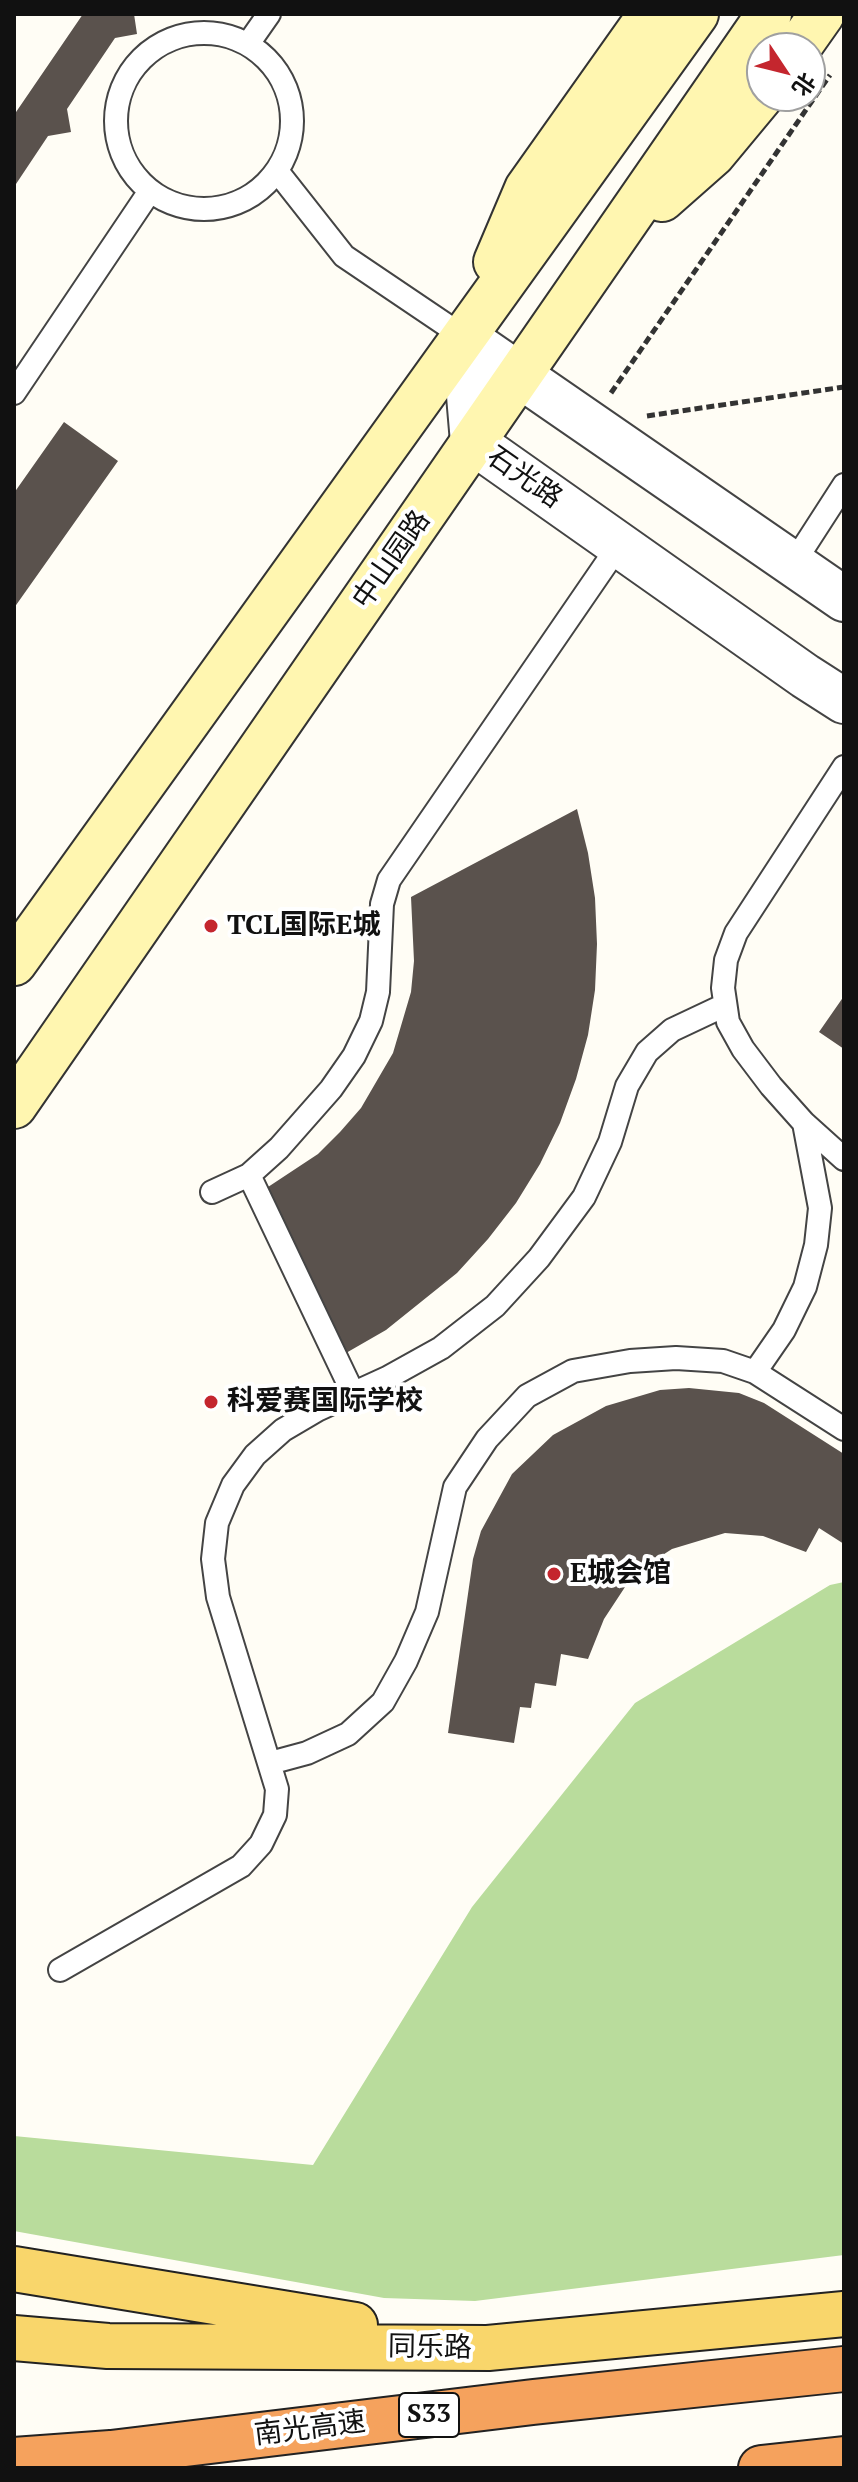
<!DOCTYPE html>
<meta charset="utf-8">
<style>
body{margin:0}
#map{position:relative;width:858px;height:2482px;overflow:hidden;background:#fffdf5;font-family:"PT Serif","Noto Sans SC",serif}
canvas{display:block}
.frame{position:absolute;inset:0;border:16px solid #111;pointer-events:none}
.north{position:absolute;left:746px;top:32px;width:80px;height:80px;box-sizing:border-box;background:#fff;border:2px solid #a0a0a0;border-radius:50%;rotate:125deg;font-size:22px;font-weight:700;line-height:32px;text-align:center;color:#111}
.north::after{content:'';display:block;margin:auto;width:28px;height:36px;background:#c4262e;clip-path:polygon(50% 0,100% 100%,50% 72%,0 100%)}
</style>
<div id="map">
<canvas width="858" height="2482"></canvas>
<div class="frame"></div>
<div class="north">北</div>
</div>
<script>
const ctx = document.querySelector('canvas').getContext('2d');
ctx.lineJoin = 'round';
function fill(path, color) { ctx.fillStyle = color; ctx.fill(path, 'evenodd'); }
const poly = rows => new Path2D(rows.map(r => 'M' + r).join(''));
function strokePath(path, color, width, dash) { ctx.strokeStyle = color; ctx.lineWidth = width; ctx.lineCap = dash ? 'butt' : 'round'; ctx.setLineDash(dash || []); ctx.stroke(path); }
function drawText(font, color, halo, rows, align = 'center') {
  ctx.font = font + ' "PT Serif","Noto Sans SC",serif'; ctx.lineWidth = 8; ctx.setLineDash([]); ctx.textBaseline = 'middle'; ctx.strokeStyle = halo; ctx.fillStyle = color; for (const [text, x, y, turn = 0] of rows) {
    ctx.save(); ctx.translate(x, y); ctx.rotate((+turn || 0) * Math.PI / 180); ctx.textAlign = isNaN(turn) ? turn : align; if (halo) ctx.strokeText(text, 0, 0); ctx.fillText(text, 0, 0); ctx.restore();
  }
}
const forest = poly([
 [844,1582,844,2255,475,2301,384,2298,14,2231,14,2136,313,2165,472,1907,635,1703,830,1585]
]);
const building = poly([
 [83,14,134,14,137,34,115,38,67,109,71,132,48,136,14,187,14,115],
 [64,422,118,461,14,608,14,493],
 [577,809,588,853,595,898,597,944,595,990,588,1035,576,1079,560,1123,540,1164,516,1203,488,1239,457,1273,386,1330,346,1353,265,1189,318,1154,340,1132,361,1108,393,1053,411,992,414,961,411,897],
 [844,996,844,1049,819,1032],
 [689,1388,739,1393,764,1403,844,1454,844,1544,819,1528,806,1552,763,1536,725,1533,672,1549,647,1565,627,1584,604,1619,588,1659,561,1654,556,1686,535,1683,531,1708,520,1707,514,1743,448,1733,473,1559,481,1531,512,1474,553,1435,606,1406,660,1390]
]);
const path = poly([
 [611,393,830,75],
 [647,416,844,387]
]);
const service = poly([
 '116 121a88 88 0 1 1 176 0a88 88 0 1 1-176 0Z',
 [248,44,269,14],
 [277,171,344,256,464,337],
 [14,393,150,191],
 [793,564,844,485],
 [844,767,736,933,726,960,723,988,728,1022,743,1049,771,1086,804,1123,844,1159],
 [249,1175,353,1393],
 [212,1192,249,1175,279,1148,331,1089,354,1056,371,1021,378,992,382,904,389,880,619,545],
 [755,1372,784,1330,805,1287,816,1245,820,1208,804,1123],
 [270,1763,307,1753,348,1734,383,1702,406,1661,427,1612,455,1487,487,1439,527,1396,573,1371,630,1361,676,1358,723,1361,755,1372,844,1429],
 [60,1970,241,1866,261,1844,275,1815,277,1789,218,1597,213,1559,217,1523,233,1485,255,1455,283,1430,317,1410,387,1378,441,1348,495,1306,539,1258,584,1197,610,1142,627,1086,647,1052,672,1030,725,1005]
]);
const tertiary = poly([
 [464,337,473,442,805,676,844,701],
 [464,337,844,599]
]);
const secondary = poly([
 [798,48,822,14],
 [662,199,713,154,762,95],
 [496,262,527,189,651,14],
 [14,963,696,14],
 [14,1106,769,14]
]);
const primary = poly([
 [14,2269,355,2325],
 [14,2338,108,2346,488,2348,844,2314]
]);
const motorway = poly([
 [14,2460,111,2453,533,2402,844,2369],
 [761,2468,844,2459]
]);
const markers = [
 [211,926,8,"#c4262e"],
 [211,1402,8,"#c4262e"],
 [554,1574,8,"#c4262e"]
];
const shields = [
 [429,2415,60]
];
const shieldNames = [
 ["S33",429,2415]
];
const streetNames = [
 ["石光路",524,478,35],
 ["中山园路",392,560,-55],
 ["同乐路",430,2348,1],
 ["南光高速",310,2429,-7]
];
const poiNames = [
 ["TCL国际E城",227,926],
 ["科爱赛国际学校",227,1402],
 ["E城会馆",570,1574]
];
fill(forest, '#b9dc9c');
fill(building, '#5a524d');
strokePath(service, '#444', 26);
strokePath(tertiary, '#444', 48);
strokePath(secondary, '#333', 48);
strokePath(primary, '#222', 48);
strokePath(motorway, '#222', 48);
strokePath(path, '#333', 5, [8, 4]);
strokePath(service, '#fff', 22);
strokePath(tertiary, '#fff', 44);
strokePath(secondary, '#fff6b0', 44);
strokePath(primary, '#f9d66b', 44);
strokePath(motorway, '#f5a25d', 44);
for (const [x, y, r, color] of markers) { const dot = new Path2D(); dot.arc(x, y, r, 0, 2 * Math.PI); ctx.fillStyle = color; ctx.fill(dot); strokePath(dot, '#fff', 3); }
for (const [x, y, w] of shields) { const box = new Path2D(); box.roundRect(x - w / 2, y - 22, w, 44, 6); ctx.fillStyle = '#fff'; ctx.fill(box); strokePath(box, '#111', 2); }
drawText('bold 26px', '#111', null, shieldNames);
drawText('28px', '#111', '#fff', streetNames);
drawText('bold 28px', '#111', '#fff', poiNames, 'left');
</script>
